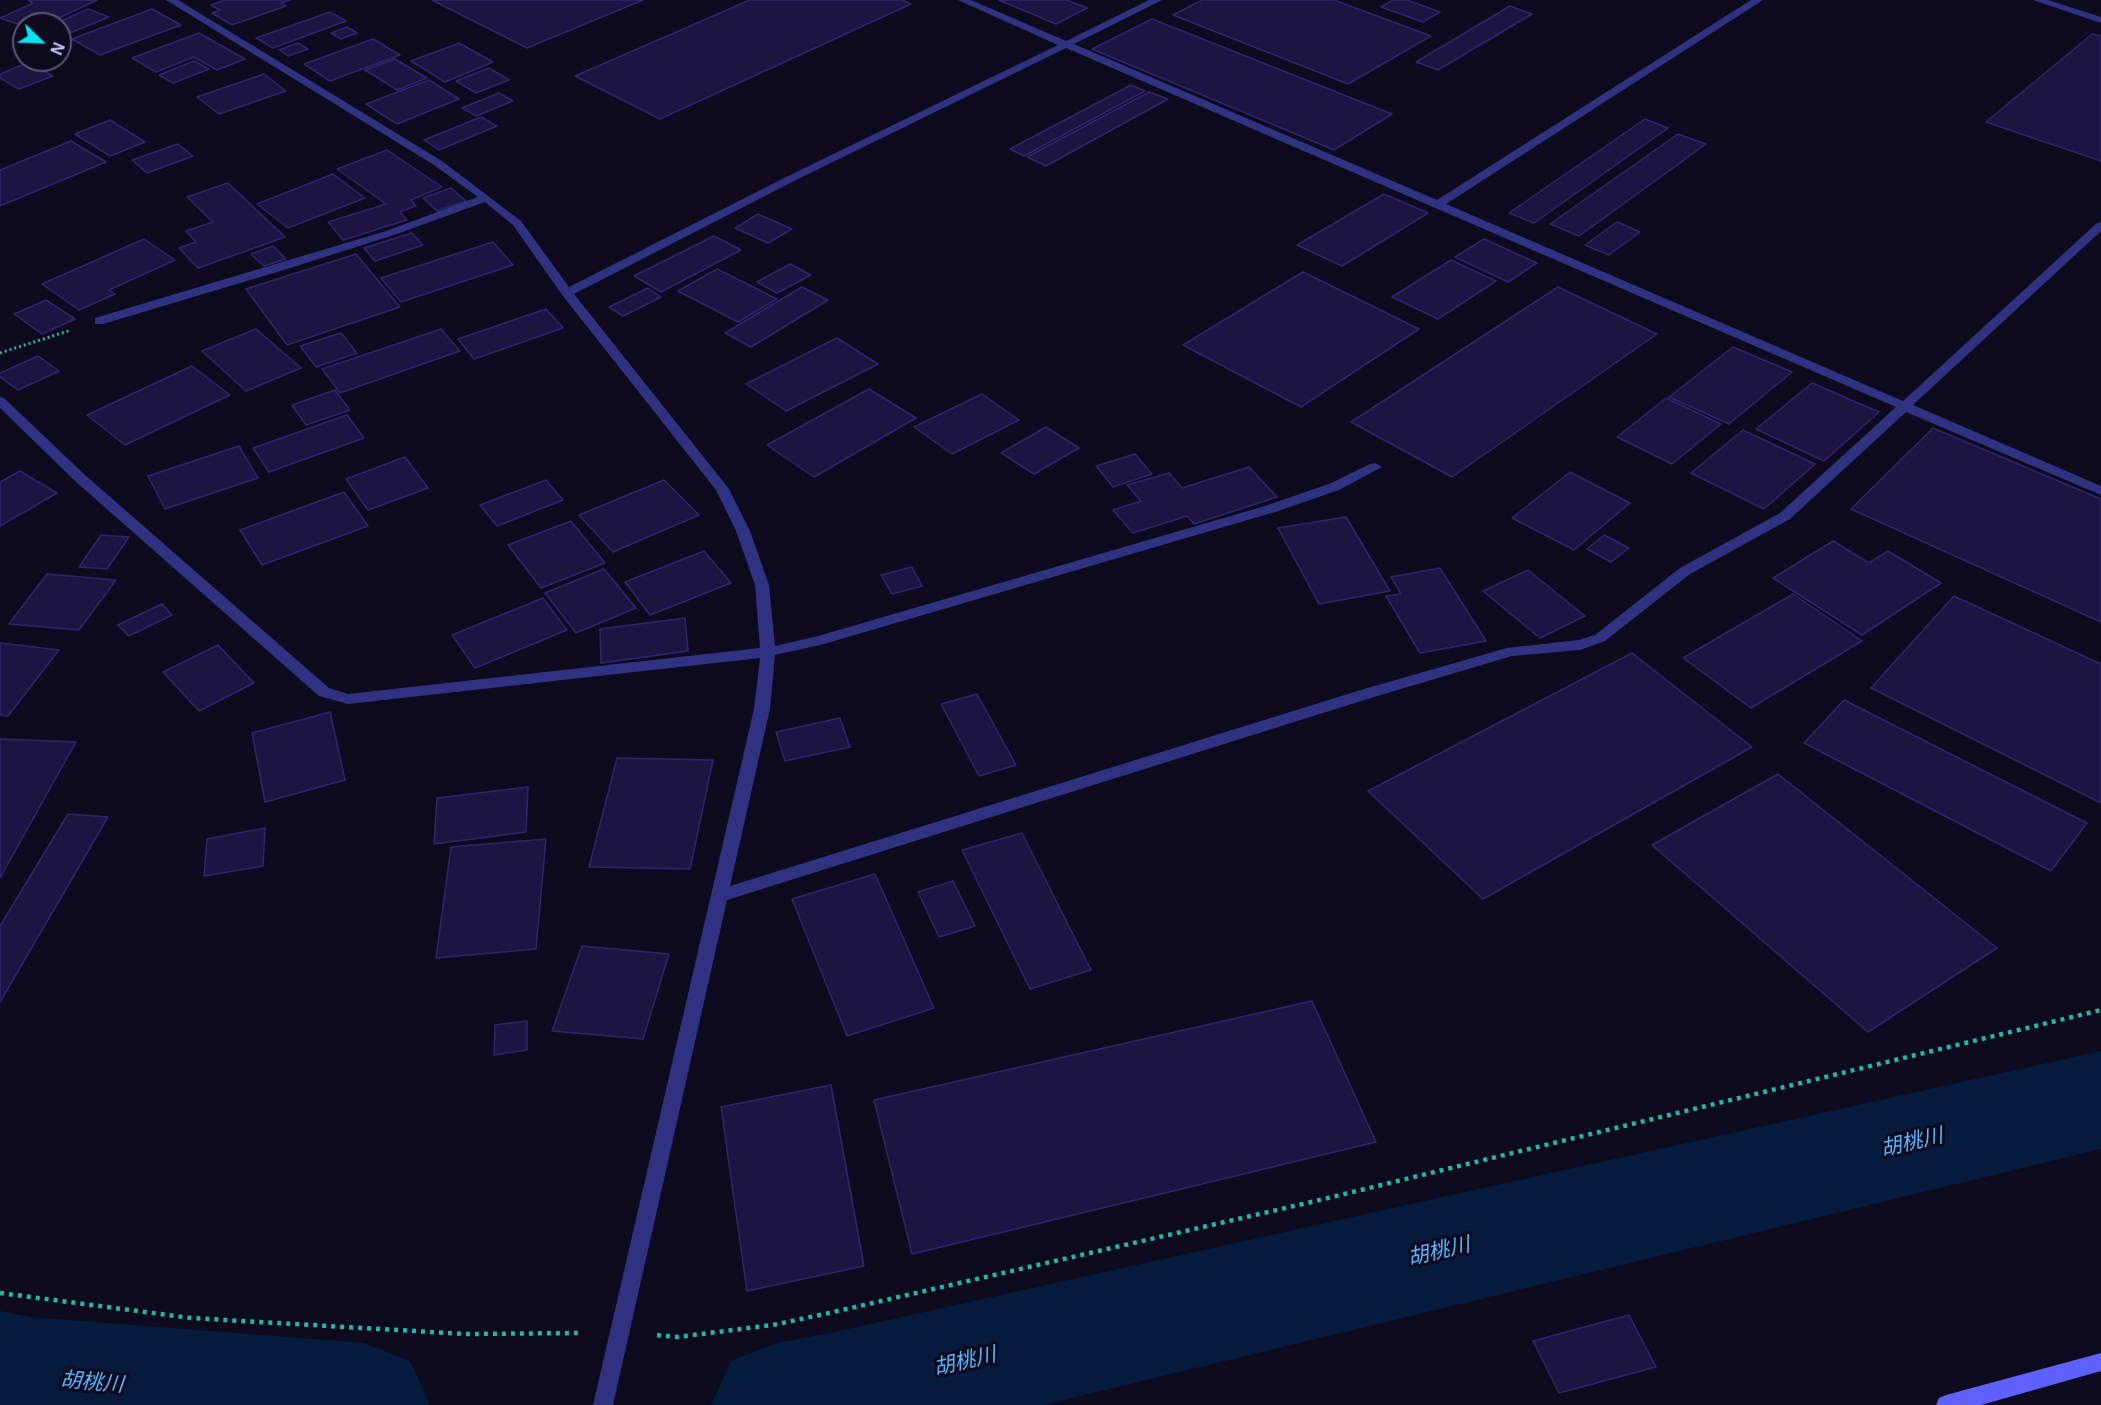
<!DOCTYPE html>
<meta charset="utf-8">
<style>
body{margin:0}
#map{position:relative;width:2101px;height:1405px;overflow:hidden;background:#0d0a1e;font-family:Helvetica,sans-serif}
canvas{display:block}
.north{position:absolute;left:12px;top:12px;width:60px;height:60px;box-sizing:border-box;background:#0d0a1e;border:2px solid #595678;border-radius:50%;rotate:113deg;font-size:16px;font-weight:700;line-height:24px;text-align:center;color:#cbc7ff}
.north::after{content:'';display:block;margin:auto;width:21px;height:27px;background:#00e4f2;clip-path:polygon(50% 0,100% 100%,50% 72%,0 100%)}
</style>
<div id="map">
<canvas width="2101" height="1405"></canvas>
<div class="north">N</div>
</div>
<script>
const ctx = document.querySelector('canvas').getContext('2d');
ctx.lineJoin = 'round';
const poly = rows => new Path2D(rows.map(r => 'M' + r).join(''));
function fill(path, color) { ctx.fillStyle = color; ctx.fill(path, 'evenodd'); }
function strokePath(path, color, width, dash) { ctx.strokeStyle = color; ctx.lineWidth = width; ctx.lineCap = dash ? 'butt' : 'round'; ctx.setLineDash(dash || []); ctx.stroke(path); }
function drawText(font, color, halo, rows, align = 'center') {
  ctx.font = font + ' Helvetica,"Noto Sans JP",sans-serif'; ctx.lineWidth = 6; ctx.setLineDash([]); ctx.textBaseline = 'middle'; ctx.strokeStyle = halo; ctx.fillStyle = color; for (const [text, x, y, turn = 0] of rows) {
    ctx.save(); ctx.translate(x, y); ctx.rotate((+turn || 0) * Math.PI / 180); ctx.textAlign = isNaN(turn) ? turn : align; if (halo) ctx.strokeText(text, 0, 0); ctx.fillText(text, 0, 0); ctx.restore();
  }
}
const river = poly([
 [2101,1051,2101,1149,1043,1405,711,1405,731,1361,777,1343,830,1333,2101,1051],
 [0,1311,30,1317,364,1343,410,1361,430,1405,0,1405,0,1311]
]);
const building = poly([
 [28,0,97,0,46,24,24,24,24,26,0,18,33,3,28,0],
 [225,0,291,0,281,3,286,6,232,25,212,13,220,10,211,5,225,0],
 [432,0,643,0,527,48,432,0],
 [750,0,902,0,911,4,660,119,575,76,750,0],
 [999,0,1067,0,1087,8,1056,24,999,0],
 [1202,0,1334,0,1431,36,1348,84,1173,15,1202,0],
 [1393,0,1407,0,1440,12,1423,22,1381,7,1393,0],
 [1510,6,1532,14,1438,70,1416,62,1510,6],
 [88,9,109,17,60,37,60,24,55,24,88,9],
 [152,9,181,25,100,55,72,39,152,9],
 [330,12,346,21,273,48,256,38,330,12],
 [1152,19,1392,114,1334,150,1092,49,1152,19],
 [347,27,357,33,341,39,331,33,347,27],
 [199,33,245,59,217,70,194,57,156,72,132,58,199,33],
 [2092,34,2101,36,2101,161,1986,122,2092,34],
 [373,39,400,55,330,81,304,64,373,39],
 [298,43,308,49,288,56,279,50,298,43],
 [459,43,493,62,445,82,411,61,459,43],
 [395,59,427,78,397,90,365,70,395,59],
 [194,61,209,69,173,83,159,75,194,61],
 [29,62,53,76,19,89,0,78,0,74,29,62],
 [489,68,509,80,476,93,456,81,489,68],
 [264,74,286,91,219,114,197,97,264,74],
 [429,80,459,99,397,124,366,104,429,80],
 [1131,85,1145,91,1024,156,1010,149,1131,85],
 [1149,92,1168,99,1046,166,1027,157,1149,92],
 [499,93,513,101,476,116,462,108,499,93],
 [481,117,497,126,439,150,424,140,481,117],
 [1645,119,1668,128,1534,223,1509,213,1645,119],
 [110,120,145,142,110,156,75,134,110,120],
 [1678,134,1706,144,1579,236,1550,224,1678,134],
 [71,141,106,162,0,206,0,170,71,141],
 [178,144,193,156,147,173,132,160,178,144],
 [387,150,442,187,411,200,416,206,400,212,407,220,343,240,328,222,386,204,337,169,387,150],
 [333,174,365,198,288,228,257,204,333,174],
 [228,183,285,237,198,268,179,248,196,242,186,231,213,222,187,197,228,183],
 [451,188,466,201,437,211,423,198,451,188],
 [1384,194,1428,213,1342,266,1297,245,1384,194],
 [758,214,792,229,768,243,735,228,758,214],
 [1617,222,1640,232,1609,255,1585,245,1617,222],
 [412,233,423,245,375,261,364,248,412,233],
 [714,236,741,250,661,292,634,276,714,236],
 [144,239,175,260,109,290,115,294,79,310,42,284,144,239],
 [1484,239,1537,263,1508,282,1455,257,1484,239],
 [493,242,513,265,401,302,381,278,493,242],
 [273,246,286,259,264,266,251,254,273,246],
 [356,254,400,307,287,345,246,289,356,254],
 [1451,260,1496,281,1438,319,1392,297,1451,260],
 [790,264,811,275,777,293,757,282,790,264],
 [717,269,777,299,738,322,678,291,717,269],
 [1303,272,1419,329,1301,407,1183,345,1303,272],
 [802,287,828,300,751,347,725,333,802,287],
 [1558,287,1657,334,1452,477,1351,422,1558,287],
 [648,288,661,297,623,316,609,307,648,288],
 [46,300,75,319,42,334,14,314,46,300],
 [546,309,563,328,474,359,458,339,546,309],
 [256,329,301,368,246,391,202,351,256,329],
 [441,329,460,351,340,393,322,369,441,329],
 [341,333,357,353,316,367,300,346,341,333],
 [837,338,878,364,786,411,746,384,837,338],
 [1733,347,1792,372,1729,424,1669,397,1733,347],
 [38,356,59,371,18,390,0,377,0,373,38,356],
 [192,366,230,395,125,445,87,415,192,366],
 [1812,383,1879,412,1824,461,1756,429,1812,383],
 [869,389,916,418,814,477,767,445,869,389],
 [335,390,350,410,306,425,292,405,335,390],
 [982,394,1019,420,952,454,914,427,982,394],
 [1666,398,1721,424,1672,464,1617,437,1666,398],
 [347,415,364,438,269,472,253,448,347,415],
 [1046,427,1079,448,1034,474,1001,453,1046,427],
 [1933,428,2101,499,2101,622,1851,509,1933,428],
 [1743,430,1815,464,1764,509,1691,473,1743,430],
 [239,446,258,478,165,509,148,476,239,446],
 [1135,454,1152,474,1113,487,1096,466,1135,454],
 [405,457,428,488,368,510,346,479,405,457],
 [1249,467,1277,497,1194,524,1187,516,1133,533,1113,510,1141,501,1127,485,1169,473,1182,488,1249,467],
 [20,471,57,493,0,526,0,482,20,471],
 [1570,472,1630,503,1574,550,1512,518,1570,472],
 [546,480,563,500,497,526,480,505,546,480],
 [664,480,699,515,613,552,579,515,664,480],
 [344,492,368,526,262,565,240,530,344,492],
 [1346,517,1390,591,1319,604,1278,528,1346,517],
 [571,521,605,563,541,588,508,545,571,521],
 [101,535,129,537,107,569,79,567,101,535],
 [1604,535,1629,548,1611,562,1587,549,1604,535],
 [1833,541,1869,563,1888,551,1941,583,1862,635,1773,578,1833,541],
 [704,551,731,583,650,615,625,582,704,551],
 [912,567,922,586,892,594,881,575,912,567],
 [1440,568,1486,641,1420,653,1386,596,1401,594,1391,577,1440,568],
 [604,569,636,608,576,633,545,593,604,569],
 [1528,570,1585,616,1540,638,1483,591,1528,570],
 [47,574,116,580,79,630,9,624,47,574],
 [1793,594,1862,641,1751,708,1683,658,1793,594],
 [1954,596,2101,664,2101,803,1871,688,1954,596],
 [543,598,567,630,475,668,452,635,543,598],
 [162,604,172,615,129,636,118,625,162,604],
 [685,618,688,651,601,663,600,629,685,618],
 [0,643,59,650,8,716,0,715,0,643],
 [218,645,254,683,199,711,163,672,218,645],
 [1632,653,1752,747,1483,899,1368,791,1632,653],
 [977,694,1016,765,979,776,941,704,977,694],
 [1844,700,2087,823,2051,871,1804,743,1844,700],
 [330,712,345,780,265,802,252,733,330,712],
 [840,718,850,747,785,761,776,732,840,718],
 [0,739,76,742,0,878,0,739],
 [617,758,713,760,690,869,589,867,617,758],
 [1778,774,1997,948,1868,1032,1652,845,1778,774],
 [528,787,526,832,434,844,437,798,528,787],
 [68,814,108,817,0,1002,0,926,68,814],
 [265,828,263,866,204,876,207,839,265,828],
 [1022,833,1091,970,1030,989,962,850,1022,833],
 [546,839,536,949,436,958,451,847,546,839],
 [875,874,934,1008,847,1036,792,899,875,874],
 [953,881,975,926,939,937,918,892,953,881],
 [582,946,669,954,643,1039,552,1031,582,946],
 [1312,1001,1376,1142,912,1254,874,1100,1312,1001],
 [527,1021,527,1050,494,1055,495,1025,527,1021],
 [831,1085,864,1266,747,1291,721,1107,831,1085],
 [1629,1315,1656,1367,1559,1393,1533,1341,1629,1315]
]);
const pathFar1 = poly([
 [0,353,71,330]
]);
const path = poly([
 [0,1293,191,1318,466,1334,581,1333],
 [657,1335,677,1337,773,1325,829,1313,1303,1204,2101,1010]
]);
const minor = poly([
 [166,0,178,0,442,161,521,221,569,287,788,176,1058,45,958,0,971,0,1066,41,1149,0,1162,0,1074,44,1437,200,1751,0,1763,0,1446,204,1903,401,2097,223,2101,222,2101,231,1913,405,2101,486,2101,495,1906,412,1790,519,1690,574,1605,641,1580,650,1512,656,1374,697,727,900,613,1405,593,1405,754,709,760,658,348,704,319,696,75,481,0,408,0,397,4,398,85,475,329,688,348,694,760,648,755,585,736,531,716,490,563,296,513,225,485,202,394,235,287,269,103,324,95,324,95,318,386,231,478,197,434,165,166,0],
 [1066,48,1433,207,1896,407,1780,513,1680,568,1595,635,1579,640,1507,648,1364,689,730,886,770,709,775,655,824,644,1275,512,1339,490,1382,467,1375,463,1370,464,1329,484,1265,506,818,636,775,646,769,585,750,531,729,489,574,294,796,180,1066,48],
 [2033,0,2048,0,2101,17,2101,23,2033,0]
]);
const secondary = poly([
 [2101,1353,2101,1371,1981,1405,1936,1405,1939,1398,1946,1395,2101,1353]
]);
const nearWaternames = [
 ["胡桃川",1912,1143,-13],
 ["胡桃川",1439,1252,-13],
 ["胡桃川",965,1362,-13],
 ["胡桃川",92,1383,5]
];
fill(river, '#051b3d');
fill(building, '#1c1541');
strokePath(building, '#30256f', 1.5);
strokePath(pathFar1, '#23b7a8', 3, [2, 3]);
strokePath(path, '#23b7a8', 4.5, [4, 5]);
fill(minor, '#313181');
fill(secondary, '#5e61ff');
drawText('italic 21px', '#55b8ff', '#0d0a1e', nearWaternames);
</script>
